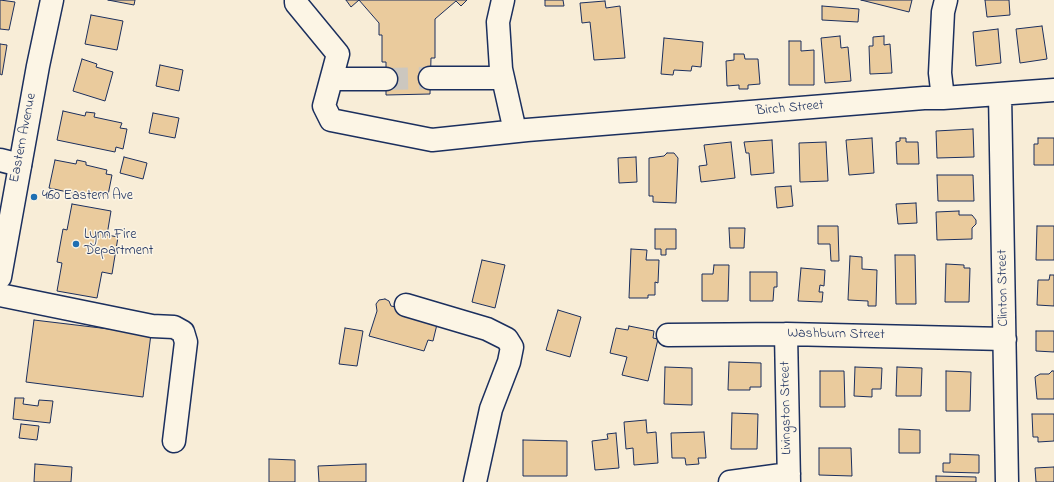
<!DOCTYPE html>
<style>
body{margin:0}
canvas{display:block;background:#f8edd7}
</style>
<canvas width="1054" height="482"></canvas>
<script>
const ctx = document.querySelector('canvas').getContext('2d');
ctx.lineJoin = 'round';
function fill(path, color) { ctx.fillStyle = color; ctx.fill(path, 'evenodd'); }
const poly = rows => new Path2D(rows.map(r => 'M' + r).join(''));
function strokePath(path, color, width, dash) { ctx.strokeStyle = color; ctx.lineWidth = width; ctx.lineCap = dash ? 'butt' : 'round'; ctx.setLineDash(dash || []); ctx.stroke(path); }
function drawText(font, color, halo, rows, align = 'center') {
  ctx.font = font + ' "Indie Flower",sans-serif'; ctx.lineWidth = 3; ctx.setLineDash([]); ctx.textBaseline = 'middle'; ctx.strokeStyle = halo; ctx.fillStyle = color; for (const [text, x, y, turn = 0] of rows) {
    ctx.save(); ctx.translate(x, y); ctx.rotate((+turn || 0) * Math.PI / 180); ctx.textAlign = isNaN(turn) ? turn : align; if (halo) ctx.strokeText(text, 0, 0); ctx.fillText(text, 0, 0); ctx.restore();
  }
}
const building = poly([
 [0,0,15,2,9,30,0,29,0,0],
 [108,0,135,0,134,5,108,0],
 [346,0,359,0,351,7,346,0],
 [359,0,467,0,461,6,456,1,435,19,435,58,431,58,430,94,386,95,386,62,382,62,382,35,379,35,379,23,359,0],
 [545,0,563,0,564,6,545,6,545,0],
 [861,0,912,0,909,12,861,0],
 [985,0,1009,0,1010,15,987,17,985,0],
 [605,1,606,8,620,6,625,58,594,60,590,22,582,23,580,3,605,1],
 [822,6,859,9,858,22,822,20,822,6],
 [91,15,123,21,117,50,85,44,91,15],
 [1042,26,1047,59,1020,63,1016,29,1042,26],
 [998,29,1001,63,976,66,973,32,998,29],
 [840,36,841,48,848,47,851,81,825,83,821,38,840,36],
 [884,36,884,45,890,44,892,73,870,74,869,46,873,46,873,37,884,36],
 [664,38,703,42,701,67,692,66,691,71,674,70,673,75,661,74,664,38],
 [789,41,801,41,801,51,814,50,814,85,789,85,789,41],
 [0,44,7,45,2,75,0,74,0,44],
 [734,54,744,54,745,59,758,59,760,84,748,85,748,89,739,89,739,85,727,86,726,61,734,60,734,54],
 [82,59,97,64,96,67,113,72,105,101,73,91,82,59],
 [160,65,183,70,179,91,156,86,160,65],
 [63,111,85,116,86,112,95,113,94,117,122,123,120,128,127,129,123,149,116,147,115,152,57,140,63,111],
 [153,113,179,118,175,138,149,133,153,113],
 [973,129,974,157,937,158,936,131,973,129],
 [872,138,874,173,849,175,846,140,872,138],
 [900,138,906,138,906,142,918,142,919,164,897,164,896,142,900,141,900,138],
 [1038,138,1054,138,1054,165,1034,165,1034,144,1038,144,1038,138],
 [772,140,774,173,751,175,749,153,746,153,744,142,772,140],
 [731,142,735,178,701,182,699,166,707,165,704,145,731,142],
 [826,142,828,181,800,182,799,143,826,142],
 [667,153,674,153,678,158,676,203,653,202,653,196,649,196,649,158,664,156,667,153],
 [124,157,147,163,143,179,120,173,124,157],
 [636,157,637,182,619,183,618,158,636,157],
 [55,160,76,164,77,160,86,162,86,165,107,170,106,174,112,175,108,195,101,193,100,199,49,188,55,160],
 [937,175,973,175,974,201,938,201,937,175],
 [791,186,793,206,777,208,775,187,791,186],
 [916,203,917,223,898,224,896,204,916,203],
 [72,204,111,211,107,235,118,237,112,274,102,272,97,298,57,291,62,263,57,262,63,229,67,230,72,204],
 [959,211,959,215,972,215,976,220,976,224,972,228,972,239,937,240,936,212,959,211],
 [818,226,838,226,839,261,831,261,830,244,818,244,818,226],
 [1037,226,1054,226,1054,260,1036,260,1037,226],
 [729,228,745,228,744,248,730,248,729,228],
 [655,229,676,229,676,249,666,249,666,255,661,255,661,249,655,249,655,229],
 [631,249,647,250,646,260,659,260,658,283,655,282,655,295,648,295,648,298,629,298,631,249],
 [895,255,915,255,916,304,896,304,895,255],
 [850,256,862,257,862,269,877,270,876,306,868,306,868,301,848,300,850,256],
 [482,260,505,265,495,308,472,302,482,260],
 [946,264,964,265,964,268,970,268,969,302,945,302,946,264],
 [714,265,729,265,728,301,702,301,702,274,713,274,714,265],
 [801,268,825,270,824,286,820,285,819,292,823,292,822,302,798,301,801,268],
 [750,272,777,272,777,287,774,287,773,301,750,301,750,272],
 [1050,275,1054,275,1054,306,1037,305,1038,280,1049,280,1050,275],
 [385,299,389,301,391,306,439,316,433,341,428,340,424,351,369,336,377,311,376,304,379,300,385,299],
 [558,310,581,317,570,357,546,350,558,310],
 [34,320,151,334,143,397,26,382,34,320],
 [629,326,654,331,653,338,658,339,648,381,622,375,627,357,610,353,616,328,628,330,629,326],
 [345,328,363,331,357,366,339,364,345,328],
 [1036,331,1054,331,1054,352,1036,351,1036,331],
 [729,362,761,363,761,387,750,387,750,390,728,390,729,362],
 [665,367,692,368,692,405,664,404,665,367],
 [855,367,882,368,881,389,872,389,872,397,854,396,855,367],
 [897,367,922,368,921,396,896,396,897,367],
 [820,371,844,371,845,407,820,407,820,371],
 [946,371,971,372,970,411,946,411,946,371],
 [1052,371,1054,371,1054,399,1037,399,1035,377,1040,374,1049,374,1052,371],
 [15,398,24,398,23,404,38,406,39,400,53,401,50,423,13,419,15,398],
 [732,413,758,414,757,449,731,449,732,413],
 [1032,414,1054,414,1054,441,1038,442,1038,437,1033,437,1032,414],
 [646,420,647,433,656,432,658,463,634,465,633,448,626,449,624,422,646,420],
 [21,424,39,426,37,440,19,438,21,424],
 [899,429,920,430,920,453,899,453,899,429],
 [704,432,706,458,698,458,699,464,686,465,685,458,672,458,671,433,704,432],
 [616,433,619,468,595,470,592,441,608,439,607,434,616,433],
 [523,440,567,441,567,476,523,476,523,440],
 [819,448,851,448,852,476,819,475,819,448],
 [950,454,979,455,979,473,943,472,943,463,950,463,950,454],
 [269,459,295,460,295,482,269,482,269,459],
 [35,464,72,467,71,482,34,482,35,464],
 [366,464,366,482,319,482,318,466,366,464],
 [1054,467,1054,482,1036,482,1035,468,1054,467],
 [936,476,976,477,976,482,936,482,936,476]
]);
const minorTunnel = poly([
 [386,79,430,78]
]);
const minor = poly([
 [296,0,296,3,338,54,324,106,331,120,432,140,527,130,924,98,943,98,1054,90],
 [503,0,498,22,501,69,515,131],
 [430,78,503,78],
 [332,79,386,79],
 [1000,94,1007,482],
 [943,98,940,73,943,12,946,0],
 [0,160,20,165],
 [0,295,152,326,174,327,183,332,186,342,174,441],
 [406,305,487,329,507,339,512,347,509,362,491,409,475,482],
 [786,334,789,482],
 [668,335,786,334,1005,339],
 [730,482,789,474]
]);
const major = poly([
 [0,277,38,66,52,0]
]);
const markers = [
 [34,197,4,"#1f6fb2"],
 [76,244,4,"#1f6fb2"]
];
const streetNames = [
 ["Birch Street",790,109,-5],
 ["Eastern Avenue",24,138,-79],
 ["Clinton Street",1004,288,-91],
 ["Washburn Street",836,335,1],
 ["Livingston Street",787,408,-91]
];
const poiNames = [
 ["460 Eastern Ave",42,197],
 ["Lynn Fire",84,236],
 ["Department",84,252]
];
fill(building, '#eacb9d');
strokePath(building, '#1b2f5e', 1);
strokePath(minorTunnel, '#ccc7bf', 22, [22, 11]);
strokePath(minor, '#1b2f5e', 25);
strokePath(major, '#1b2f5e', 25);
strokePath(minor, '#fcf5e5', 22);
strokePath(major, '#fcf5e5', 22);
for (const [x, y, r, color] of markers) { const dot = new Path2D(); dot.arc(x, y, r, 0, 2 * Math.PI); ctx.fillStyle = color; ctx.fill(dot); strokePath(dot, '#fcf5e5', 1.5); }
drawText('14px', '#1b2f5e', '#fcf5e5', streetNames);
drawText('14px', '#1b2f5e', '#fcf5e5', poiNames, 'left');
</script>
